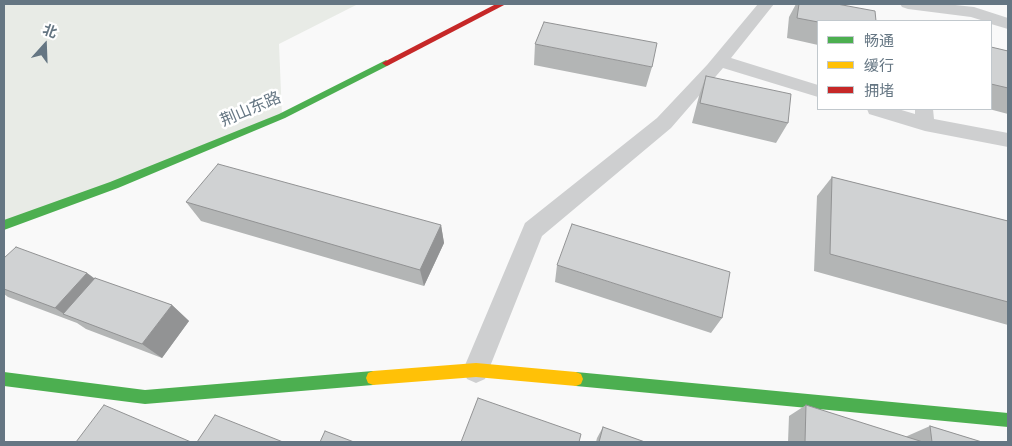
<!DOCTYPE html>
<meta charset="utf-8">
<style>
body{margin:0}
#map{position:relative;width:1012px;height:446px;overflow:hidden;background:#f9f9f9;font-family:"DejaVu Sans","Noto Sans SC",sans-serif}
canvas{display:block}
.frame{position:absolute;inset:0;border:5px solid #657683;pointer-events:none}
.legend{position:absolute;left:817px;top:20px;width:175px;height:90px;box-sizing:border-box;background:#fff;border:1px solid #c1c8cd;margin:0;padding:6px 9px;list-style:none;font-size:15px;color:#657683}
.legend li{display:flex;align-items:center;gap:10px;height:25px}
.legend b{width:25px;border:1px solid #c1c8cd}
.north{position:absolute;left:20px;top:20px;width:50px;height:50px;-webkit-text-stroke:4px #fff;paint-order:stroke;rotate:20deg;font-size:14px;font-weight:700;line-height:20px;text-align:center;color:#657683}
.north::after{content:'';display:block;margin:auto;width:18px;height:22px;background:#657683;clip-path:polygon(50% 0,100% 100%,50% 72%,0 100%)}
</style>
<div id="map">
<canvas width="1012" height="446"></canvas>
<div class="frame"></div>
<ul class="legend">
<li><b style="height:6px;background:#4caf50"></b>畅通</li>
<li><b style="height:6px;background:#ffc107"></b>缓行</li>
<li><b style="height:6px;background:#c62828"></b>拥堵</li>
</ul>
<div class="north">北</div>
</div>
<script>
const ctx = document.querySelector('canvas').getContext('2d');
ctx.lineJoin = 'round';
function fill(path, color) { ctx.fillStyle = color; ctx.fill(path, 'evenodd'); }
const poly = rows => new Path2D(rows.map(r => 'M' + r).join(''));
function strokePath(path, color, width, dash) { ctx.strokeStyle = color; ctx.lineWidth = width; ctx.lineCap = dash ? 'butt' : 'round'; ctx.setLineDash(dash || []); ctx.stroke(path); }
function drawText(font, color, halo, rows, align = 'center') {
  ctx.font = font + ' "DejaVu Sans","Noto Sans SC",sans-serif'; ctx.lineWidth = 5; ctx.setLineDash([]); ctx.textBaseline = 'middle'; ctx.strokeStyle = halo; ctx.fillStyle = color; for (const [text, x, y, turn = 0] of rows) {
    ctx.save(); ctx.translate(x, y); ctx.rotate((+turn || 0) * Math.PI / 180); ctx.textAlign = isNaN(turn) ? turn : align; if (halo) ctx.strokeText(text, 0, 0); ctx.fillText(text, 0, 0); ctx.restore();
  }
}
const green = poly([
 [4,4,358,4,279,44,282,116,114,185,4,225]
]);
const street = poly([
 [758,4,774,4,731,58,818,85,818,97,723,68,671,128,542,236,485,379,476,383,467,379,463,370,525,223,657,118,707,65,758,4],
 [900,4,946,4,974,7,1008,18,1008,29,991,24,991,21,984,21,971,17,908,9,902,7,900,4],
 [867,109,898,109,915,114,915,109,933,109,934,119,1008,133,1008,147,925,131,869,114,867,109]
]);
const fast = poly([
 [386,60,390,63,389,65,285,118,118,188,4,230,4,220,110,182,279,114,386,60],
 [373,371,378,373,380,378,378,383,373,385,145,404,4,386,4,372,145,390,373,371],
 [576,372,1008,413,1008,427,576,386,571,384,569,379,571,374,576,372]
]);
const slow = poly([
 [476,363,576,372,581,374,583,379,581,384,576,386,476,377,373,385,368,383,366,378,368,373,373,371,476,363]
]);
const jam = poly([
 [496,4,506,4,389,65,386,66,382,63,496,4]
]);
const wall = poly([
 [796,4,837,4,818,21,818,45,787,38,789,17],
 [535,44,652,67,646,87,534,65],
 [991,47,1008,51,1008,114,989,109,991,109],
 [706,76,788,123,776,143,692,123,699,96],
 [832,177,1008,221,1008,325,814,271,817,196],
 [186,202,441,225,444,243,424,286,201,221],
 [4,258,87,273,94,278,172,305,189,321,162,358,86,329,77,323,8,297,4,294],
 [557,265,722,318,711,333,555,282],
 [806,405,905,437,930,426,982,442,788,442,789,416],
 [603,427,645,442,596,442,597,438]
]);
const shadedWall = poly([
 [441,225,444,243,424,286,420,270],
 [87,273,108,289,64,314,55,308],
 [172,305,189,321,162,358,142,344]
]);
const building = poly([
 [799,4,837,4,875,11,876,21,818,22,797,18,799,4],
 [544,22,657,43,652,67,535,44,544,22],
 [991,47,1008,51,1008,88,991,84,991,47],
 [706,76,791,94,788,123,700,103,706,76],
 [218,164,441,225,420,270,186,202,218,164],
 [832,177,1008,221,1008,302,830,254,832,177],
 [572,224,730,272,722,318,557,265,572,224],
 [16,247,87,273,55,308,4,289,4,258,16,247],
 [95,278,172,305,142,344,63,314,95,278],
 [478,398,581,434,579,442,461,442,478,398],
 [104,405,191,442,76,442,104,405],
 [806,405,923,442,805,442,806,405],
 [215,415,283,442,197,442,215,415],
 [930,426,982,442,932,442,930,426],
 [603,427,645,442,599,442,603,427],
 [325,431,354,442,320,442,325,431]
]);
const streetNames = [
 ["荆山东路",251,110,-23]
];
fill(green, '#e8ebe6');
fill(street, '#cecfd0');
fill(fast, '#4caf50');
fill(slow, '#ffc107');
fill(jam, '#c62828');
fill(wall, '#b3b5b5');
fill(shadedWall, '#929394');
fill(building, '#d0d2d3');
strokePath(building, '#929394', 1);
drawText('16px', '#657683', '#fff', streetNames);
</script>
